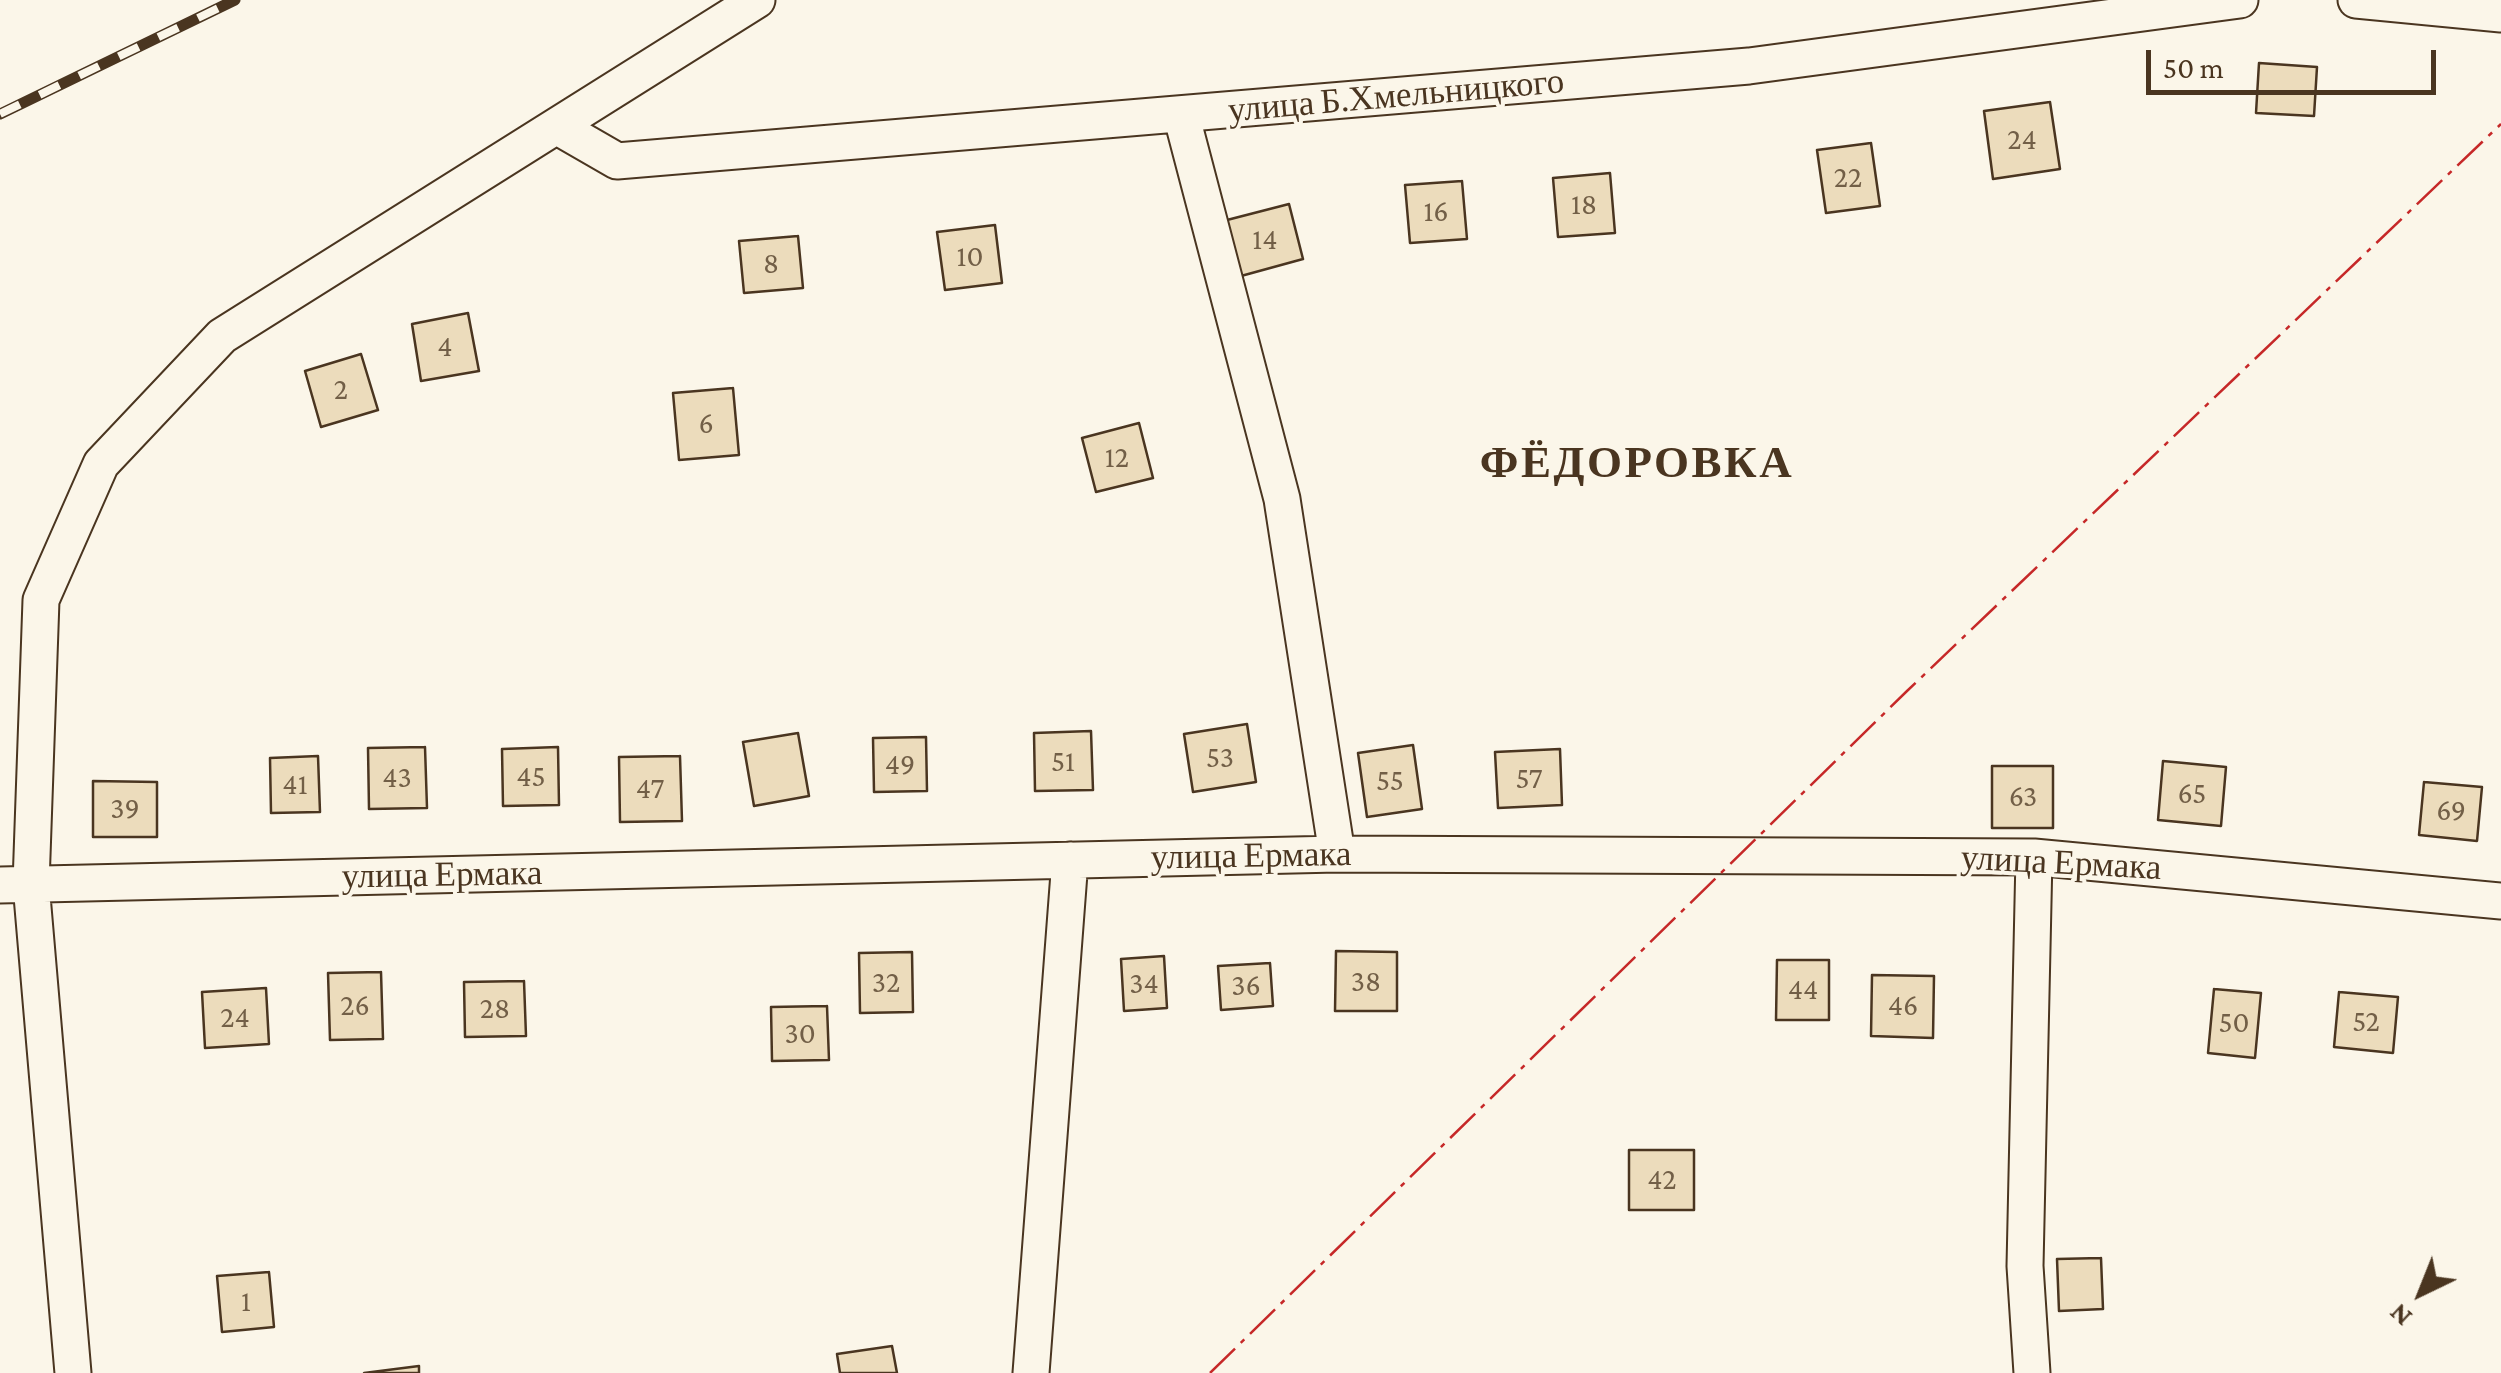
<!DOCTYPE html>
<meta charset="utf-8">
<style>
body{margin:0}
#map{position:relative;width:2501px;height:1373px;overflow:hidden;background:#fbf6e9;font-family:"Crimson Pro",serif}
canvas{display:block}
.north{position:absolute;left:2371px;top:1243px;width:100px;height:100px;-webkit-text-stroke:8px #fbf6e9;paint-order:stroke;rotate:223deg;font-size:28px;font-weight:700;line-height:40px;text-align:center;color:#4a3520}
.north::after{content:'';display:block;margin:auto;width:35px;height:45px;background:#4a3520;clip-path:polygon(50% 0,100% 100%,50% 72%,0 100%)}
.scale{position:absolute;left:2146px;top:50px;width:290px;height:45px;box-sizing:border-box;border:5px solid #4a3520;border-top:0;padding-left:12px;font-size:30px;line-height:35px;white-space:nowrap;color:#4a3520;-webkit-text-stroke:8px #fbf6e9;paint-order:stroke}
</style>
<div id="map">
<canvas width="2501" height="1373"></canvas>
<div class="north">N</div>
<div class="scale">50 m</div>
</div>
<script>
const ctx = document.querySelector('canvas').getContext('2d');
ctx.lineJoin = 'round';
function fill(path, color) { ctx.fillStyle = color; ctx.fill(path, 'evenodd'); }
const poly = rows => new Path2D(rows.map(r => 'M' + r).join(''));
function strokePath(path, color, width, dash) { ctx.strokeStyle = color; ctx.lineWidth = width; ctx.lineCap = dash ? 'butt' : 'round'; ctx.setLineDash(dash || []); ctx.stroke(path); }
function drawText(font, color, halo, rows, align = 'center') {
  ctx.font = font + ' "Crimson Pro",serif'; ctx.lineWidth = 8; ctx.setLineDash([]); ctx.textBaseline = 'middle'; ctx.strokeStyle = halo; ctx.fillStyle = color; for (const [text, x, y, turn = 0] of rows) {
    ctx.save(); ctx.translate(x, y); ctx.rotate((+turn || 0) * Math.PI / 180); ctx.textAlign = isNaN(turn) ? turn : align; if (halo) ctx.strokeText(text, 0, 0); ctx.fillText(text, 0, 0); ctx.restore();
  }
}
const building = poly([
 [2259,63,2317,67,2314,116,2256,113,2259,63],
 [2050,102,2060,169,1993,179,1984,111,2050,102],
 [1871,143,1880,206,1826,213,1817,150,1871,143],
 [1610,173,1615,233,1558,237,1553,178,1610,173],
 [1462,181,1467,239,1410,243,1405,185,1462,181],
 [1289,204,1303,259,1241,276,1227,220,1289,204],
 [995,225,1002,283,945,290,937,232,995,225],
 [798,236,803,288,744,293,739,241,798,236],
 [468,313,479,371,421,381,412,324,468,313],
 [361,354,378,410,321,427,305,371,361,354],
 [733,388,739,455,679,460,673,393,733,388],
 [1139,423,1153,478,1096,492,1082,438,1139,423],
 [1247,724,1256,782,1193,792,1184,734,1247,724],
 [1091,731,1093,790,1035,791,1034,733,1091,731],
 [798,733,809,796,754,806,743,742,798,733],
 [926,737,927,791,874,792,873,738,926,737],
 [1413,745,1422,809,1367,817,1358,753,1413,745],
 [425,747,427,808,369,809,368,748,425,747],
 [558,747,559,805,503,806,502,749,558,747],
 [1560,749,1562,805,1498,808,1495,752,1560,749],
 [318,756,320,812,271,813,270,758,318,756],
 [680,756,682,821,620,822,619,757,680,756],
 [2163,761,2226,767,2221,826,2158,820,2163,761],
 [1992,766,2053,766,2053,828,1992,828,1992,766],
 [93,781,157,782,157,837,93,837,93,781],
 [2424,782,2482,787,2477,841,2419,835,2424,782],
 [1336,951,1397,952,1397,1011,1335,1011,1336,951],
 [912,952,913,1012,860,1013,859,953,912,952],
 [1164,956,1167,1008,1124,1011,1121,959,1164,956],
 [1777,960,1829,960,1829,1020,1776,1020,1777,960],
 [1270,963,1273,1006,1221,1010,1218,966,1270,963],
 [381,972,383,1039,330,1040,328,973,381,972],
 [1872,975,1934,976,1933,1038,1871,1036,1872,975],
 [524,981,526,1036,465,1037,464,982,524,981],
 [266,988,269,1044,205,1048,202,992,266,988],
 [2214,989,2261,993,2255,1058,2208,1053,2214,989],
 [2339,992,2398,997,2393,1053,2334,1047,2339,992],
 [827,1006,829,1060,772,1061,771,1007,827,1006],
 [1629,1150,1694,1150,1694,1210,1629,1210,1629,1150],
 [2101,1258,2103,1309,2059,1311,2057,1259,2101,1258],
 [269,1272,274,1327,222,1332,217,1276,269,1272],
 [892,1346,897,1373,840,1373,837,1354,892,1346],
 [419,1366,419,1373,364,1373,419,1366]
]);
const street = poly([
 [2356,0,2501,14],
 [1181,114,1282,499,1337,854],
 [558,127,617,161,1749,66,2240,0],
 [0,885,1337,854,2034,857,2501,901],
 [73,1373,31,884,41,600,101,464,222,336,757,0],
 [1031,1373,1070,860],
 [2032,1373,2025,1266,2034,857]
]);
const rail = poly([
 [0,114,235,0]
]);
const power = poly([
 [1210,1373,1907,691,2501,124]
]);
const numberNames = [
 ["24",2022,140],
 ["22",1848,178],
 ["18",1584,205],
 ["16",1436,212],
 ["14",1265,240],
 ["10",970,257],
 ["8",771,264],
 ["4",445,347],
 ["2",341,390],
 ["6",706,424],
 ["12",1117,458],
 ["53",1220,758],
 ["51",1063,762],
 ["49",900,765],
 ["45",531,777],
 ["43",397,778],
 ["57",1529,779],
 ["55",1390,781],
 ["41",295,785],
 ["47",650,789],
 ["65",2192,794],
 ["63",2023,797],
 ["39",125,809],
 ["69",2451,811],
 ["38",1366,982],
 ["32",886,983],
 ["34",1144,984],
 ["36",1246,986],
 ["44",1803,990],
 ["26",355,1006],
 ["46",1903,1006],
 ["28",495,1009],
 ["24",235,1018],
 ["52",2366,1022],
 ["50",2234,1023],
 ["30",800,1034],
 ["42",1662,1180],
 ["1",246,1302]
];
const streetNames = [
 ["улица Б.Хмельницкого",1396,96,-5],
 ["улица Ермака",1251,856,-1],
 ["улица Ермака",2061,863,3],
 ["улица Ермака",442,875,-1]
];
const districtNames = [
 ["ФЁДОРОВКА",1637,463]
];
fill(building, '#ecdcbc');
strokePath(building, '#4a3520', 2.5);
strokePath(street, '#4a3520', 39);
strokePath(street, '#fbf6e9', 35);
strokePath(rail, '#4a3520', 11);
strokePath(rail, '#fbf6e9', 8, [22]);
strokePath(power, '#c62828', 2.5, [35, 8, 5, 8]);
drawText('30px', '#725f47', null, numberNames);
drawText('35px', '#4a3520', '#fbf6e9', streetNames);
ctx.letterSpacing = '2.5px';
drawText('bold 45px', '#4a3520', '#fbf6e9', districtNames);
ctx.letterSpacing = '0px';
</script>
